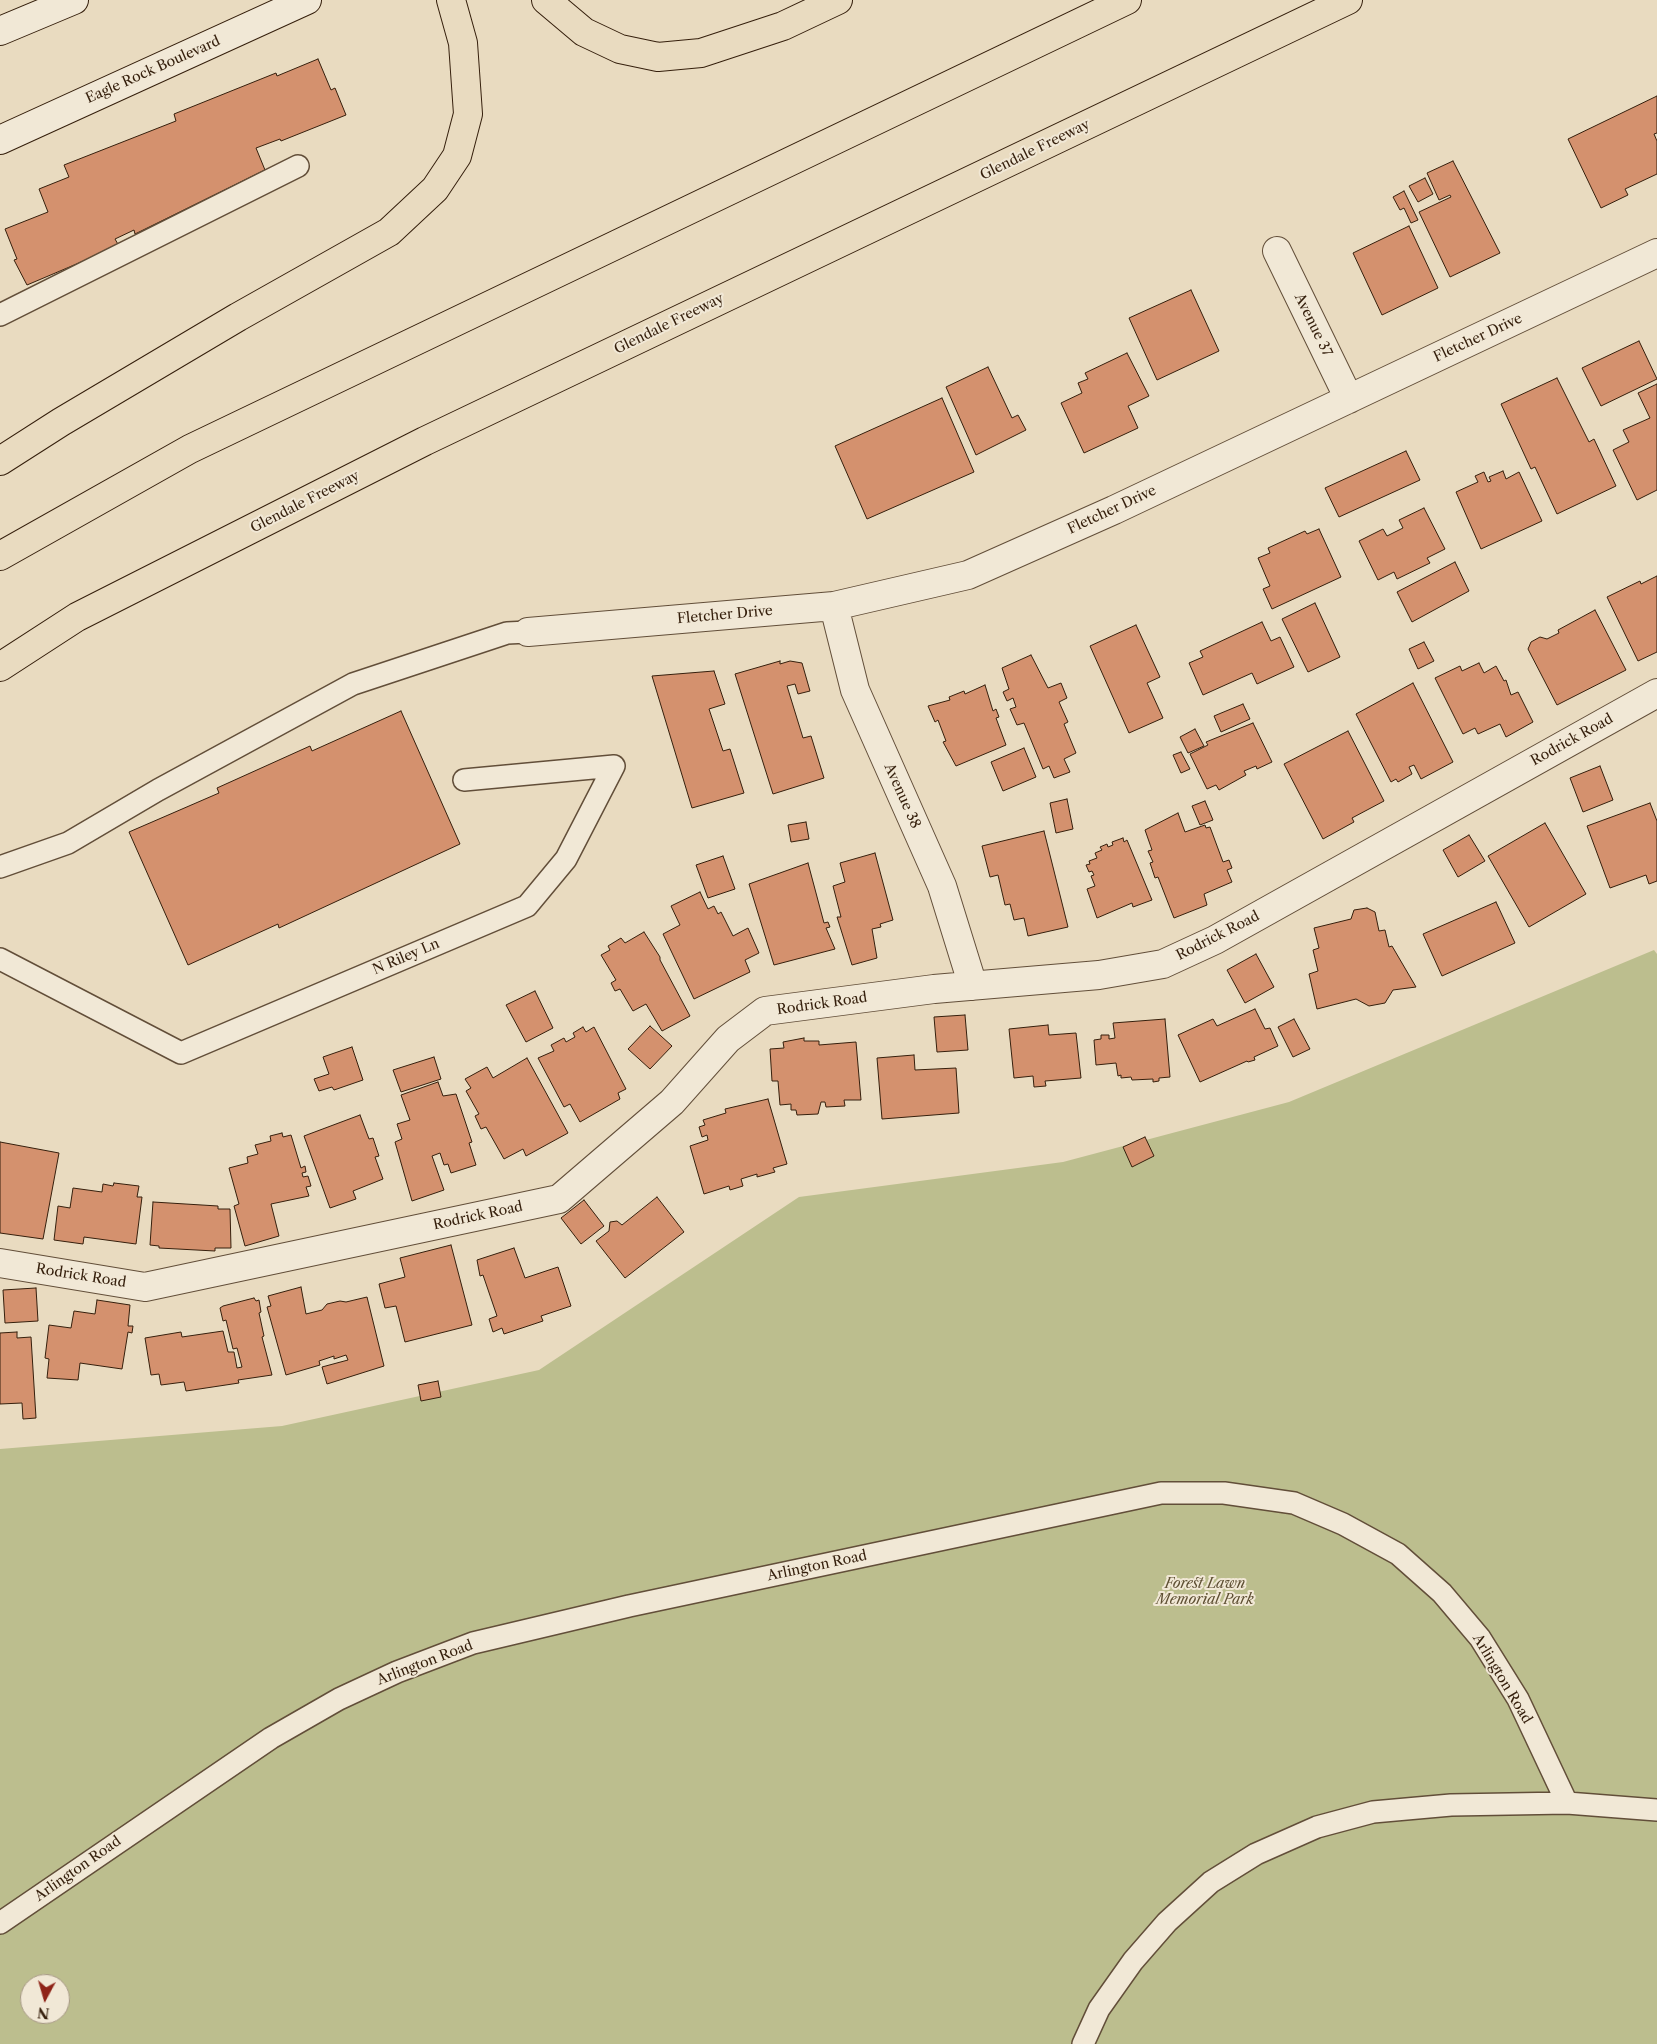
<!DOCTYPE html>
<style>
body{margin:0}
#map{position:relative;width:1657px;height:2044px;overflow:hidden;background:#e9dbc0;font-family:"Libre Caslon Text",serif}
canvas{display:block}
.north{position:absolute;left:20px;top:1974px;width:50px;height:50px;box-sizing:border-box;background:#f1e8d6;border:1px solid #a69885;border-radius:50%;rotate:186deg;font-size:14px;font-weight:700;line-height:20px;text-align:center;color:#351f0c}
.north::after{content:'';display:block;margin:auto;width:18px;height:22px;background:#8f2418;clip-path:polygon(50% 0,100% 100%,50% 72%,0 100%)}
</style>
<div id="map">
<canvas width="1657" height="2044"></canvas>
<div class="north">N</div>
</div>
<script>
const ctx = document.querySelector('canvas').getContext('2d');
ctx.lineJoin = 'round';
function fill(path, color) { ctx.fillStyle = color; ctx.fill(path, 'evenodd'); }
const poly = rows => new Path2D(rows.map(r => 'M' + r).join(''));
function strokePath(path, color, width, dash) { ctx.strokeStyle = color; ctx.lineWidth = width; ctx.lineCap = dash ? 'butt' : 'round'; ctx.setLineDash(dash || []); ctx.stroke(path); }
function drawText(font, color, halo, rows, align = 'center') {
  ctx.font = font + ' "Libre Caslon Text",serif'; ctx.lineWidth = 4; ctx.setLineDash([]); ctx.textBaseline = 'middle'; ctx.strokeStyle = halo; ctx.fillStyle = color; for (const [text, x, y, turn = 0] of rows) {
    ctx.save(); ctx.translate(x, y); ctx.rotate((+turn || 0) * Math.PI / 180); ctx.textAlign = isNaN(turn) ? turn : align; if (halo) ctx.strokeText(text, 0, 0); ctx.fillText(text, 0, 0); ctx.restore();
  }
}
const green = poly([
 [1654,950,1657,954,1657,2044,0,2044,0,1449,282,1426,539,1370,799,1197,1063,1162,1289,1102],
 [30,1984,60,1984,60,2014,30,2014]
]);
const building = poly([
 [318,59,331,90,335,88,346,115,281,141,280,139,256,148,265,170,135,234,134,230,115,239,119,246,27,285,14,260,17,259,5,229,48,212,39,189,69,177,64,165,176,121,174,114,276,73,277,76,318,59],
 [1657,96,1657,133,1654,134,1657,141,1657,174,1625,189,1628,195,1601,208,1568,139,1657,96],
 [1453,161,1500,253,1450,277,1419,212,1451,197,1450,195,1439,200,1427,173,1453,161],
 [1425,178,1433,194,1418,202,1409,186,1425,178],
 [1404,191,1418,220,1411,223,1404,208,1400,210,1393,197,1404,191],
 [1409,226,1438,288,1382,315,1353,253,1409,226],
 [1191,290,1219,351,1157,380,1129,318,1191,290],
 [1639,341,1657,379,1601,406,1582,368,1639,341],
 [1127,353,1149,396,1128,406,1138,428,1084,453,1061,403,1082,393,1078,383,1088,379,1085,373,1127,353],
 [988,367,1012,418,1018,415,1026,430,976,455,946,387,988,367],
 [1557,378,1589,442,1594,439,1616,486,1557,514,1535,467,1531,469,1501,404,1557,378],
 [1657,384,1657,490,1637,500,1613,450,1629,442,1623,430,1650,418,1638,393,1657,384],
 [942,398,974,472,867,519,835,446,942,398],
 [1406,451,1420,480,1339,517,1325,488,1406,451],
 [1503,471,1506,479,1519,472,1542,521,1481,549,1456,492,1478,482,1475,476,1484,472,1488,482,1491,481,1489,477,1503,471],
 [1424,508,1445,549,1427,558,1430,563,1397,579,1394,572,1378,580,1359,541,1383,529,1387,536,1403,528,1399,520,1424,508],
 [1319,529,1341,577,1272,609,1263,589,1270,586,1258,558,1270,553,1268,548,1305,531,1307,534,1319,529],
 [1455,562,1469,591,1412,622,1397,592,1455,562],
 [1657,576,1657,652,1638,661,1607,597,1640,581,1641,584,1657,576],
 [1315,603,1340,657,1308,672,1282,619,1315,603],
 [1595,610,1626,670,1557,705,1528,649,1531,642,1540,637,1547,639,1559,633,1558,630,1595,610],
 [1262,622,1271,641,1280,637,1294,667,1257,684,1252,673,1203,695,1189,663,1203,657,1200,651,1262,622],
 [1136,625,1160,677,1147,683,1163,718,1129,733,1090,646,1136,625],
 [1424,642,1434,661,1418,669,1409,649,1424,642],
 [1031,655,1048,688,1061,683,1067,698,1059,702,1068,722,1064,724,1076,753,1064,759,1070,772,1054,778,1049,766,1043,769,1024,723,1017,725,1010,709,1016,707,1013,698,1007,701,1003,692,1009,689,1002,668,1031,655],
 [780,661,780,664,790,661,802,663,810,691,798,694,795,684,787,686,803,738,811,736,824,778,773,794,735,674,780,661],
 [1479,663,1484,673,1496,666,1504,681,1506,680,1511,695,1518,692,1533,722,1506,737,1500,724,1478,734,1475,728,1463,734,1435,678,1460,666,1462,671,1479,663],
 [714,671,725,704,709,709,723,751,730,749,744,793,692,808,652,676,714,671],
 [1413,683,1453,762,1421,779,1414,765,1409,767,1412,774,1398,782,1396,779,1391,782,1356,714,1413,683],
 [985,685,993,711,996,709,999,717,996,718,1006,745,956,766,943,742,946,741,938,720,935,722,928,706,950,700,949,697,964,691,965,694,985,685],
 [1243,704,1250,719,1221,732,1214,716,1243,704],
 [401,711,460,844,279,928,278,924,188,965,129,832,219,793,217,788,310,746,312,751,401,711],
 [1253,723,1272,762,1257,769,1256,766,1244,771,1246,775,1219,790,1216,785,1207,789,1190,754,1208,745,1206,742,1253,723],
 [1195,729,1204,746,1188,753,1180,737,1195,729],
 [1348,731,1384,801,1352,818,1354,822,1323,839,1284,764,1348,731],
 [1024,748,1036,777,1003,791,991,762,1024,748],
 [1181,752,1190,769,1181,773,1173,755,1181,752],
 [1600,766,1613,800,1583,812,1570,778,1600,766],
 [1067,799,1073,829,1056,833,1050,803,1067,799],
 [1205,801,1213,820,1200,825,1192,806,1205,801],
 [1650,803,1657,821,1657,881,1649,884,1646,875,1610,888,1587,826,1650,803],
 [1178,813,1185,832,1205,825,1206,828,1210,827,1223,862,1229,860,1232,868,1227,870,1232,882,1204,894,1207,905,1174,918,1158,877,1155,878,1150,863,1153,862,1148,851,1152,850,1145,830,1178,813],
 [806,822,809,839,791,842,788,825,806,822],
 [1545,823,1586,894,1529,927,1488,856,1545,823],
 [1044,831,1068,927,1028,936,1024,918,1014,920,1010,904,1005,905,998,875,990,877,982,846,1044,831],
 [1469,835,1485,861,1458,877,1443,850,1469,835],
 [1123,838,1124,842,1127,840,1152,900,1133,907,1132,903,1097,918,1087,889,1095,886,1091,876,1094,875,1092,871,1089,872,1086,865,1090,864,1089,861,1097,858,1095,853,1102,850,1100,847,1107,844,1108,847,1113,845,1112,842,1123,838],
 [875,853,893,920,880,924,881,927,872,929,877,958,852,965,837,917,841,917,833,886,845,882,840,863,875,853],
 [723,856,735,889,708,898,696,865,723,856],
 [808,863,824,923,828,922,830,927,826,928,835,949,774,965,749,884,808,863],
 [700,892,708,909,714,906,718,914,721,912,733,936,748,928,759,953,745,960,750,972,694,999,663,934,680,925,671,906,700,892],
 [1496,902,1515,943,1442,976,1423,934,1496,902],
 [1367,908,1375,912,1379,931,1385,930,1389,947,1392,946,1416,987,1393,990,1385,1003,1369,1006,1356,999,1317,1009,1309,974,1318,971,1313,950,1319,948,1314,928,1351,919,1354,910,1367,908],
 [644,932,660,957,660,960,690,1016,662,1031,646,1004,633,1011,620,989,615,991,611,983,616,980,601,955,610,950,608,946,621,938,625,943,644,932],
 [1256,954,1274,987,1245,1003,1227,970,1256,954],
 [535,991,553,1028,526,1042,506,1005,535,991],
 [1255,1009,1265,1029,1270,1028,1278,1046,1254,1057,1255,1060,1248,1062,1247,1061,1200,1082,1178,1035,1213,1019,1217,1026,1255,1009],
 [965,1015,968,1050,937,1052,934,1017,965,1015],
 [1165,1019,1170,1077,1159,1078,1159,1081,1153,1082,1153,1079,1132,1080,1131,1077,1121,1078,1121,1075,1118,1076,1116,1063,1096,1065,1094,1040,1101,1039,1101,1035,1109,1035,1109,1039,1115,1038,1113,1023,1165,1019],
 [1294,1019,1310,1049,1293,1057,1278,1027,1294,1019],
 [1048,1025,1049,1035,1076,1033,1081,1078,1045,1081,1046,1086,1034,1087,1033,1076,1014,1078,1009,1029,1048,1025],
 [650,1026,672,1046,650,1069,628,1049,650,1026],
 [583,1027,586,1032,594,1027,626,1089,618,1093,620,1099,580,1122,570,1104,564,1107,538,1058,554,1051,551,1045,564,1038,566,1042,575,1037,573,1033,583,1027],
 [804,1038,804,1041,819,1041,819,1045,856,1042,861,1100,844,1100,845,1106,826,1107,825,1102,821,1102,818,1114,797,1115,796,1110,791,1110,791,1104,780,1105,778,1081,772,1081,770,1049,784,1048,783,1042,804,1038],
 [352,1047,363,1080,334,1090,332,1087,319,1091,314,1079,329,1074,323,1057,352,1047],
 [914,1055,915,1070,956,1068,959,1113,882,1119,877,1058,914,1055],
 [434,1057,441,1079,401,1092,393,1070,434,1057],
 [527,1058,568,1133,526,1156,523,1149,504,1159,486,1127,481,1129,475,1116,479,1114,466,1091,471,1088,465,1079,487,1067,493,1078,527,1058],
 [438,1082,443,1096,456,1094,472,1142,469,1143,476,1165,451,1173,448,1164,444,1165,440,1153,432,1156,444,1190,412,1201,395,1142,402,1139,397,1124,410,1120,401,1095,438,1082],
 [768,1099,787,1164,773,1168,775,1172,757,1177,757,1174,741,1179,743,1186,730,1190,729,1186,704,1194,690,1146,708,1140,707,1135,702,1137,699,1127,705,1125,703,1120,726,1113,725,1109,768,1099],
 [360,1115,369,1139,373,1138,379,1156,375,1157,383,1179,353,1191,356,1199,330,1208,304,1136,360,1115],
 [282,1133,283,1137,291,1135,301,1168,305,1166,306,1172,302,1173,303,1177,308,1176,311,1186,306,1187,309,1196,271,1204,279,1236,245,1246,234,1206,239,1204,229,1168,248,1163,247,1157,258,1154,255,1145,271,1141,270,1136,282,1133],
 [1145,1137,1154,1156,1132,1167,1123,1147,1145,1137],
 [0,1142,59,1153,43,1239,0,1233,0,1142],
 [114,1183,139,1186,137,1197,142,1197,136,1244,84,1237,83,1244,54,1240,58,1206,70,1208,73,1188,102,1192,103,1184,113,1186,114,1183],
 [657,1197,684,1232,625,1278,596,1241,609,1231,610,1222,617,1221,622,1225,657,1197],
 [584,1200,604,1226,581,1244,561,1218,584,1200],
 [153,1202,218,1206,218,1209,230,1209,231,1248,215,1248,215,1251,159,1248,159,1246,150,1245,153,1202],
 [451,1245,472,1325,405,1342,396,1306,385,1308,379,1284,405,1277,400,1258,451,1245],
 [514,1248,525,1278,558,1267,571,1306,541,1316,543,1321,504,1334,502,1328,493,1332,489,1319,497,1316,483,1275,480,1276,477,1260,514,1248],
 [301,1287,306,1314,322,1310,327,1304,340,1301,346,1302,367,1297,384,1366,327,1384,322,1367,348,1360,346,1355,334,1359,334,1356,319,1361,320,1365,286,1375,267,1307,271,1306,268,1296,301,1287],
 [36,1288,38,1321,5,1323,3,1290,36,1288],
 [254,1298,256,1301,259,1300,261,1312,259,1313,264,1336,262,1337,272,1375,238,1380,239,1383,186,1391,184,1382,161,1385,159,1374,151,1375,145,1338,181,1332,182,1337,223,1331,228,1352,234,1352,237,1368,242,1367,237,1348,233,1349,226,1320,223,1321,220,1308,223,1306,254,1298],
 [97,1300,130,1305,128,1326,133,1326,132,1333,128,1332,122,1369,80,1363,78,1380,47,1378,49,1359,45,1358,49,1325,71,1328,74,1311,95,1314,97,1300],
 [17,1332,17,1338,31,1337,36,1418,23,1419,22,1403,0,1404,0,1333,17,1332],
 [438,1381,441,1397,421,1401,418,1385,438,1381]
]);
const service = poly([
 [0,315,298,166],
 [0,867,68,843,158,790,353,684,507,633,528,632],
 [0,959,181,1053,527,906,566,859,614,766,464,780],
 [0,1923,271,1738,339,1699,397,1672,473,1643,629,1606,1161,1493,1224,1493,1294,1503,1343,1524,1398,1554,1442,1593,1480,1638,1518,1699,1567,1803],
 [1083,2044,1099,2009,1133,1961,1167,1922,1211,1882,1256,1854,1317,1827,1373,1812,1451,1805,1567,1803,1657,1810]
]);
const minor = poly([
 [1277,251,1349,399],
 [834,606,855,690,942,886,973,986],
 [528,632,834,606,968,575,1114,510,1657,253],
 [0,1263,145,1287,559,1199,672,1102,728,1039,765,1011,934,989,1099,975,1163,964,1215,940,1657,693]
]);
const secondary = poly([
 [0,31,74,0],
 [0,140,307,0]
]);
const motorway = poly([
 [546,0,584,32,620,49,658,57,701,53,783,26,838,0],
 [0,461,61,422,238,317,389,232,435,189,457,156,468,114,463,43,451,0],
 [0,556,190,449,1127,0],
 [0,667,77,617,425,441,1348,0]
]);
const streetNames = [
 ["Eagle Rock Boulevard",153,70,-24],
 ["Glendale Freeway",1035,150,-26],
 ["Glendale Freeway",669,324,-26],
 ["Avenue 37",1313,325,64],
 ["Fletcher Drive",1478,338,-25],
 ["Glendale Freeway",305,502,-27],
 ["Fletcher Drive",1112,510,-25],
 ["Fletcher Drive",725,615,-5],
 ["Rodrick Road",1572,740,-29],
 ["Avenue 38",902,796,66],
 ["Rodrick Road",1218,936,-27],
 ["N Riley Ln",406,957,-23],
 ["Rodrick Road",822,1004,-8],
 ["Rodrick Road",478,1216,-12],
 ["Rodrick Road",81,1276,9],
 ["Arlington Road",817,1566,-12],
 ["Arlington Road",425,1663,-21],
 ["Arlington Road",1502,1679,59],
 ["Arlington Road",78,1869,-35]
];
const parkNames = [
 ["Forest Lawn",1205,1584],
 ["Memorial Park",1205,1600]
];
fill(green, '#bcbe8e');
fill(building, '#d4916e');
strokePath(building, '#351f0c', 1);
strokePath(service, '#624e39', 24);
strokePath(minor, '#624e39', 30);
strokePath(secondary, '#351f0c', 30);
strokePath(motorway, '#351f0c', 30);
strokePath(service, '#f1e8d6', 21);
strokePath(minor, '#f1e8d6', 28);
strokePath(secondary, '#f1e8d6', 28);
strokePath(motorway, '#e9dbc0', 28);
drawText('14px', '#351f0c', '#f1e8d6', streetNames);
drawText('italic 14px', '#5e4f33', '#f1e8d6', parkNames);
</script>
